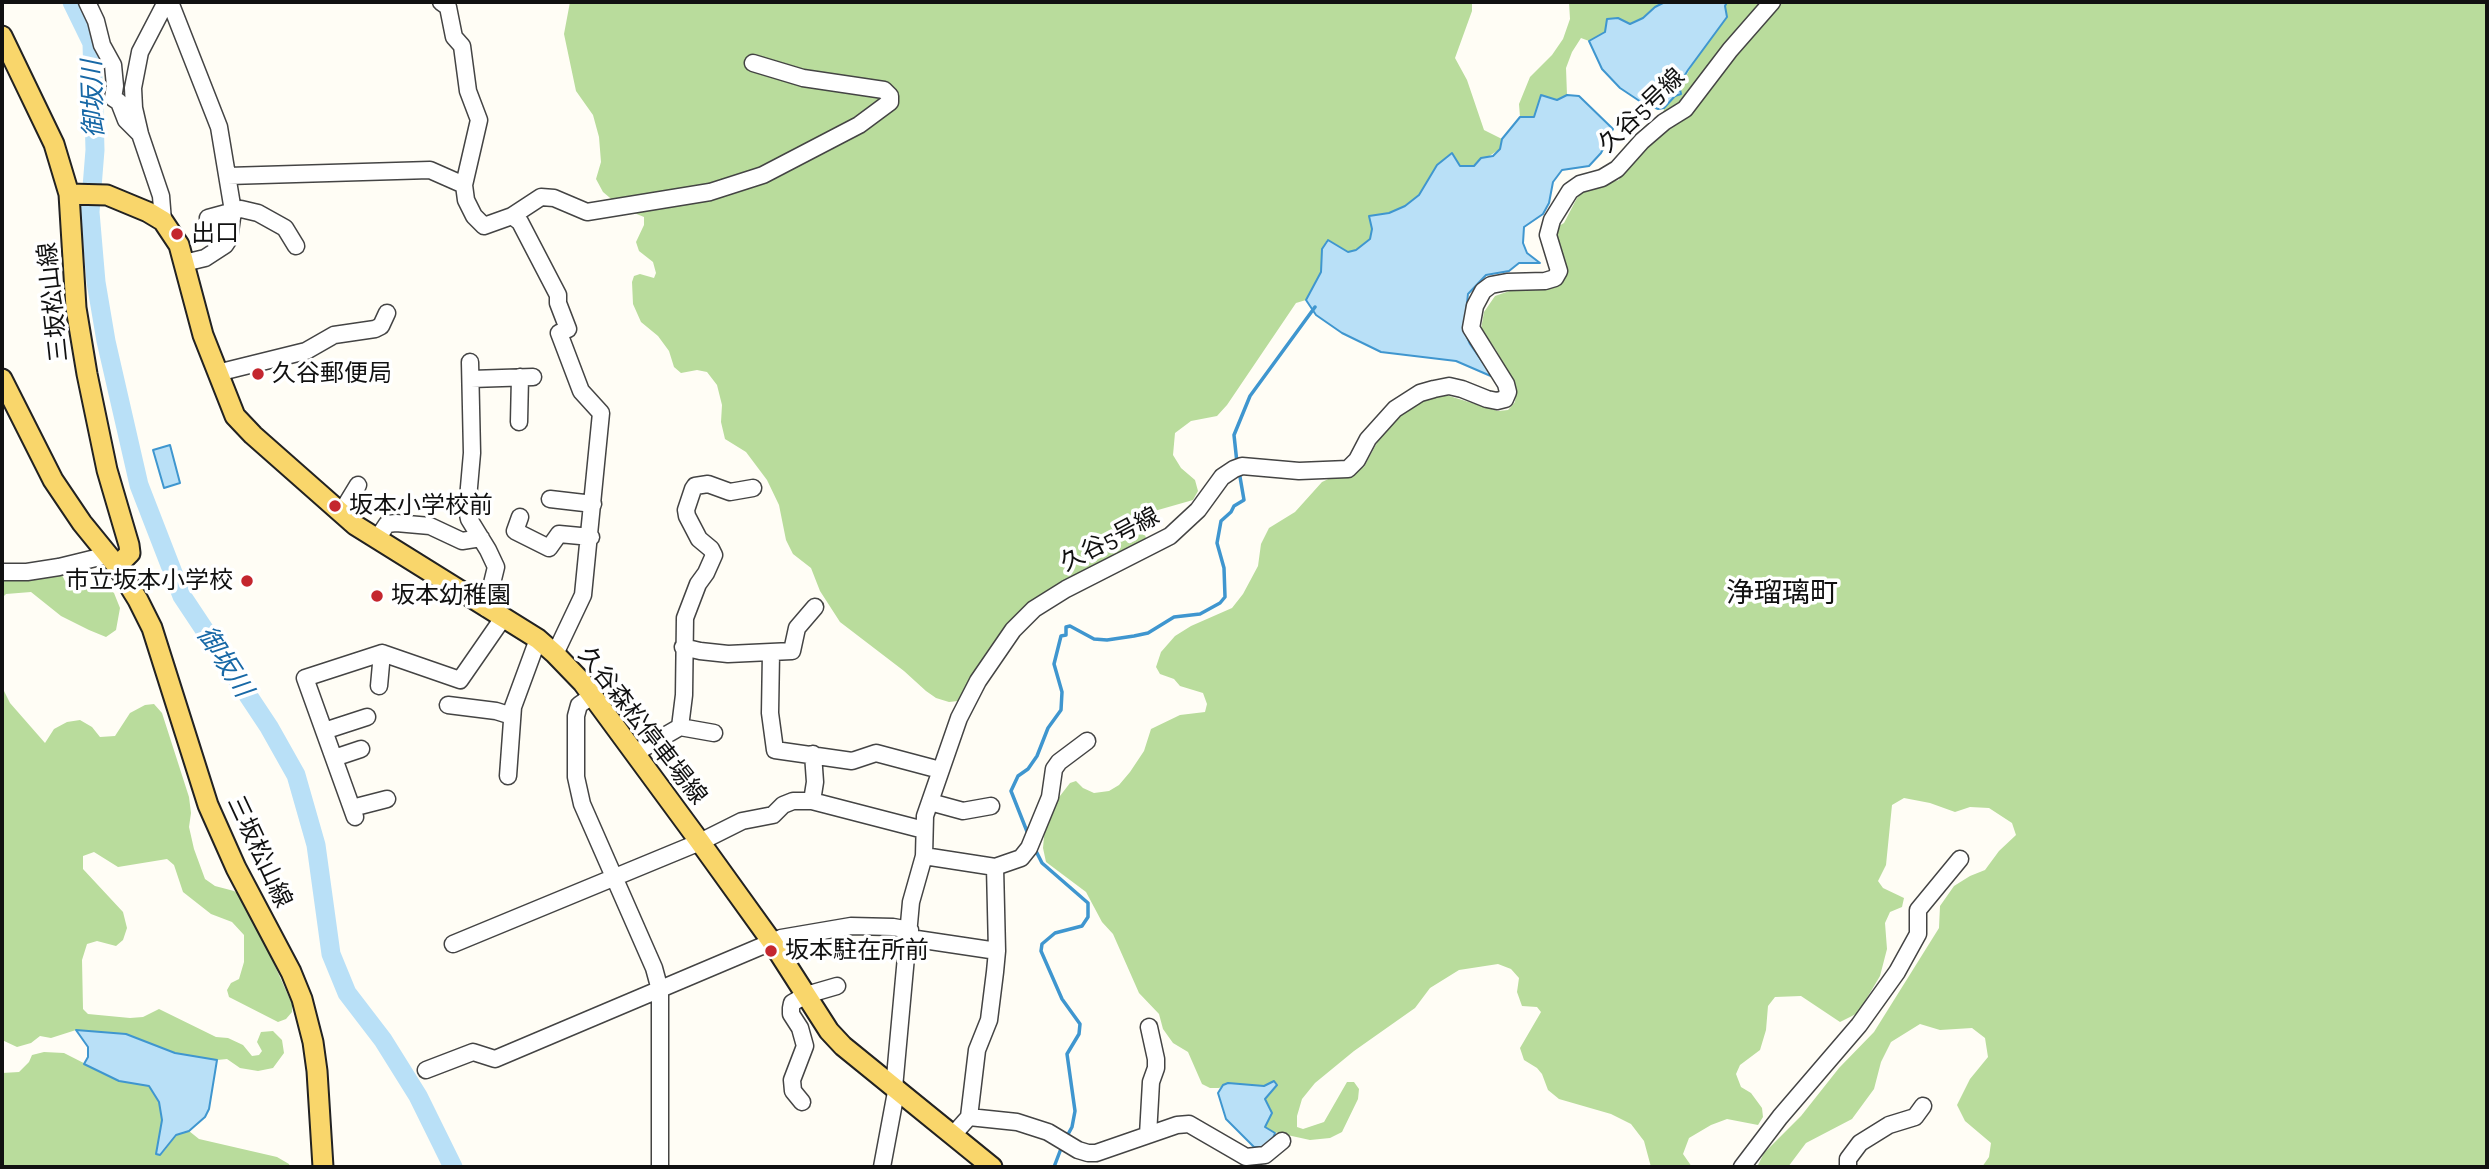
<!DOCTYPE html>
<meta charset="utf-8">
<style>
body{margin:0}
#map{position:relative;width:2489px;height:1169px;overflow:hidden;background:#fffdf5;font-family:"Zilla Slab",serif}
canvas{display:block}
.frame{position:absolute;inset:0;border:4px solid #111;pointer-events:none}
</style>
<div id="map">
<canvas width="2489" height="1169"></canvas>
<div class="frame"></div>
</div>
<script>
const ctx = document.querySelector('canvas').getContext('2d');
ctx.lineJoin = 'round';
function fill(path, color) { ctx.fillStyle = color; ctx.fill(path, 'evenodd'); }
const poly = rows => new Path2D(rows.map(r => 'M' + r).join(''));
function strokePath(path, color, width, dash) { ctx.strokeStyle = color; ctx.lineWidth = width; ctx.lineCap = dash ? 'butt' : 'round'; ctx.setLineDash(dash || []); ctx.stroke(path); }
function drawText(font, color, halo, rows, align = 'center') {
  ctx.font = font + ' "Zilla Slab","Noto Sans JP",serif'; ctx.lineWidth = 7; ctx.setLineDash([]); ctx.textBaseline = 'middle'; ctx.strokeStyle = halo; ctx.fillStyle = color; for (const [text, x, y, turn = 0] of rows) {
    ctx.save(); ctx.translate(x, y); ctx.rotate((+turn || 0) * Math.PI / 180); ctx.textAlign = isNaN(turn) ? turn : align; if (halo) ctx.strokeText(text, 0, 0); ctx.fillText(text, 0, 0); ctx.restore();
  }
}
const forest = poly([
 [570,2,1472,2,1472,11,1455,58,1467,80,1484,130,1502,139,1500,149,1474,166,1459,166,1452,153,1437,165,1419,195,1405,206,1389,213,1369,216,1372,229,1370,239,1356,250,1348,252,1327,240,1322,249,1321,272,1306,300,1296,303,1227,405,1217,416,1191,421,1175,433,1173,455,1181,468,1195,480,1198,491,1193,500,1144,514,1141,523,1146,538,1142,547,1058,589,989,652,958,701,949,702,936,698,926,691,904,671,840,622,820,591,811,568,793,554,786,540,779,505,767,480,746,452,725,439,721,422,722,405,717,385,707,372,697,370,681,373,674,367,669,351,658,336,641,322,633,304,632,282,634,276,640,274,654,278,656,273,653,262,639,251,636,242,644,225,644,217,622,208,603,192,596,179,601,162,599,137,593,115,576,91,564,34],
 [1569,2,1665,2,1655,7,1643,18,1630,24,1618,18,1605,32,1589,41,1581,38,1572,52,1566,68,1567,95,1534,118,1520,117,1519,104,1530,77,1552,55,1563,39,1570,19],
 [1727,2,2487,2,2487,1167,1982,1167,1989,1157,1991,1143,1965,1121,1957,1105,1970,1079,1988,1057,1985,1038,1972,1028,1940,1030,1920,1024,1891,1042,1881,1062,1874,1089,1852,1119,1806,1143,1788,1167,1757,1167,1764,1153,1801,1116,1839,1068,1874,1032,1939,928,1940,906,1954,886,1970,876,1985,870,1999,851,2016,835,2012,823,1989,808,1970,807,1955,812,1930,803,1904,798,1892,805,1886,865,1878,881,1883,888,1904,898,1902,907,1890,912,1885,923,1887,949,1880,976,1858,1013,1840,1022,1801,996,1775,997,1768,1006,1766,1030,1760,1050,1740,1065,1736,1074,1741,1087,1751,1093,1762,1108,1763,1117,1758,1125,1727,1119,1711,1125,1689,1138,1683,1154,1692,1167,1651,1167,1644,1141,1631,1124,1611,1114,1559,1099,1548,1090,1542,1074,1537,1068,1524,1060,1520,1048,1541,1012,1537,1007,1522,1006,1517,992,1519,978,1511,969,1498,964,1459,970,1430,988,1415,1008,1354,1051,1315,1083,1302,1099,1297,1116,1297,1127,1303,1129,1324,1122,1347,1082,1354,1082,1359,1089,1358,1099,1342,1132,1330,1138,1310,1140,1269,1131,1265,1127,1271,1109,1265,1099,1277,1085,1273,1081,1264,1086,1228,1083,1219,1088,1210,1088,1202,1084,1188,1052,1173,1043,1163,1029,1159,1014,1139,993,1113,934,1102,922,1086,892,1046,862,1043,848,1045,826,1053,805,1070,783,1076,781,1083,788,1094,793,1109,791,1119,785,1130,772,1144,751,1151,729,1180,715,1205,712,1207,704,1203,693,1180,686,1174,679,1160,674,1156,667,1161,652,1175,636,1191,626,1232,608,1243,594,1258,566,1261,544,1269,528,1295,512,1322,482,1343,472,1364,467,1387,424,1410,405,1430,396,1446,395,1498,411,1508,410,1515,402,1516,387,1496,350,1481,329,1484,312,1495,296,1518,288,1547,288,1563,280,1566,267,1562,251,1554,235,1557,227,1564,223,1577,198,1586,189,1619,180,1622,170,1663,117,1664,108,1675,96,1697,56,1705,47],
 [51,573,62,575,65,581,71,585,103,585,114,593,120,608,116,630,106,637,89,630,61,616,31,592,6,594,2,598,2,576],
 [2,687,10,703,45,743,54,729,67,722,80,720,92,727,100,737,115,736,130,713,145,705,154,704,162,713,189,797,191,813,189,827,194,849,205,879,215,886,234,891,245,899,269,939,271,957,292,1004,292,1012,286,1019,278,1022,229,997,227,990,231,983,239,979,244,962,244,935,232,922,211,914,183,892,174,865,167,859,118,867,94,852,83,856,83,869,123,912,127,928,123,940,116,946,97,941,87,944,82,960,83,1009,88,1014,130,1018,143,1017,159,1009,216,1037,228,1038,243,1045,252,1056,259,1055,262,1051,257,1042,261,1032,273,1031,282,1040,284,1053,273,1068,258,1071,240,1068,227,1059,217,1060,175,1053,126,1034,76,1030,51,1038,40,1036,31,1043,17,1047,2,1040],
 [44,1052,64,1053,119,1081,149,1086,159,1102,162,1120,156,1154,160,1155,164,1151,176,1135,189,1131,199,1139,277,1157,289,1164,290,1167,2,1167,2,1073,19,1072,29,1062,32,1055]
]);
const water = poly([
 [1665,2,1727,2,1725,6,1727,17,1688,70,1679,85,1681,94,1675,96,1664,108,1658,109,1641,102,1620,88,1602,69,1589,41,1605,32,1607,19,1618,18,1630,24,1643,18,1655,7,1665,2],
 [1541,95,1557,100,1567,95,1579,96,1613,129,1601,153,1589,166,1562,170,1553,182,1549,203,1543,214,1524,227,1523,243,1527,253,1540,263,1519,263,1509,271,1486,275,1468,294,1464,330,1470,344,1493,377,1456,361,1381,352,1342,333,1316,315,1306,300,1321,272,1322,249,1328,240,1348,252,1356,250,1370,239,1372,229,1369,216,1389,213,1405,206,1419,195,1437,165,1452,153,1460,166,1474,166,1481,158,1493,156,1500,149,1502,139,1520,117,1534,117,1541,95],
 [170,445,180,483,164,488,153,450,170,445],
 [76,1030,126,1034,175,1053,217,1060,209,1109,205,1117,189,1131,176,1135,160,1155,156,1154,162,1120,159,1102,149,1086,119,1081,84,1064,88,1057,88,1047,76,1030],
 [1274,1081,1277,1085,1265,1099,1272,1113,1265,1127,1275,1133,1273,1138,1263,1147,1254,1147,1226,1119,1218,1093,1223,1085,1228,1083,1264,1086,1274,1081]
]);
const stream = poly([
 [1237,463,1234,435,1250,396,1315,307],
 [1028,834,1011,791,1018,776,1028,769,1037,756,1048,728,1061,710,1062,692,1054,664,1061,636,1066,635,1066,627,1070,626,1094,639,1107,640,1134,636,1148,633,1174,617,1200,614,1220,603,1225,597,1224,568,1217,543,1221,521,1231,512,1234,506,1244,500,1239,471],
 [1034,847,1042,863,1088,903,1088,917,1082,926,1055,933,1042,944,1041,951,1062,999,1080,1024,1079,1034,1067,1054,1075,1111,1072,1127,1066,1138],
 [1054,1167,1062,1146]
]);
const river = poly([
 [72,2,92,43,95,150,90,212,96,282,106,341,139,485,182,596,269,727,296,775,316,845,331,954,347,993,383,1040,418,1096,453,1167]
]);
const minor = poly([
 [87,2,96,21,102,45,113,65,115,86,113,98,119,102,126,120,140,134],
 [170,2,219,127,233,211,229,239,225,245,205,258,184,263],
 [441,2,448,7,454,37,462,46,468,91,479,120,464,185,466,200,474,216,484,226,512,216,541,197,554,198,587,212,710,192,763,175,859,125,890,102,890,96,884,90,803,78,753,63],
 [228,176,430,170,464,185],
 [512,216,520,222,558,295,558,303,568,329,559,333,581,391,601,413,583,595,555,654],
 [208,218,241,209,258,213,285,228,296,246],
 [163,221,161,196,140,134,134,108,133,88,140,52,166,2],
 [470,362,472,453,467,510,469,519,488,550,496,567,486,608],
 [217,373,306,351,334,335,375,329,381,326,387,313],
 [471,379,533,377],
 [519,422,520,377],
 [550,499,593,504],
 [341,513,358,485],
 [520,517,515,531,549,548,559,534,591,537],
 [377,539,387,524,396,523,430,526,462,541,481,538],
 [2,572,27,572,59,567,108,555],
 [683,647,700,651,728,654,792,651,797,628,815,607],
 [771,653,770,713,775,750,852,761,876,753,940,770],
 [379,686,382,653],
 [592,696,579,705,576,716,576,777,582,804,654,968,660,990,660,1167],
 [448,705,496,711,512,716],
 [680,727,714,733],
 [324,731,367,717],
 [635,753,680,727,684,695,685,618,698,584,706,573,714,555,711,549,699,539,687,516,686,510,693,489,695,486,708,484,730,492,753,488],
 [334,758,361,749],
 [508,776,513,707,538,639],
 [812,801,815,782,813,754],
 [930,802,963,811,991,806],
 [352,808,387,799],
 [355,817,305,678,382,653,460,680,503,618],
 [924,856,995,867,997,951,995,972,989,1020,977,1050,969,1117],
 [995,867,1021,858,1029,848,1050,797,1054,769,1059,762,1087,741],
 [910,938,997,951],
 [453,944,700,842,742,821,773,815,783,805,793,801,812,801,924,830],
 [426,1070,473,1052,495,1059,781,938,851,926,893,927,910,930],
 [802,1102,793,1091,792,1080,805,1046,800,1028,791,1014,791,1008,792,1003,806,995,837,986],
 [953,1135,969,1117,1017,1122,1048,1132,1078,1150,1088,1153,1096,1153,1177,1125,1189,1124,1246,1157,1265,1155,1282,1141],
 [1148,1135,1151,1082,1156,1068,1156,1059,1149,1027],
 [882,1167,896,1092,894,1088,911,902,924,856,925,816,959,718,978,681,1013,630,1034,609,1066,589,1170,536,1198,510,1222,477,1234,469,1242,466,1299,471,1348,469,1357,460,1368,439,1395,409,1420,393,1434,389,1449,386,1462,389,1487,399,1497,401,1505,399,1508,392,1506,384,1471,328,1475,306,1483,291,1491,285,1507,282,1545,281,1555,278,1559,271,1548,235,1552,220,1570,191,1580,184,1602,178,1617,169,1642,141,1664,122,1685,109,1730,50,1772,2],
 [1742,1167,1780,1117,1859,1025,1897,972,1918,934,1918,910,1960,859],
 [1848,1167,1848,1159,1860,1143,1889,1125,1915,1117,1923,1106]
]);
const major = poly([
 [2,36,54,144,69,194,76,308,87,374,107,470,129,545,130,553,117,566],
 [69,194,107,195,148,212,163,221,179,245,203,335,235,416,253,435,355,525,538,639,555,654,583,683,700,842,772,942,829,1031,843,1046,992,1167],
 [2,379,53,480,82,523,117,566,138,600,152,628,208,805,236,868,291,972,302,999,313,1042,317,1071,323,1167]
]);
const markers = [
 [177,234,7,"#c4262e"],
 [258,374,7,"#c4262e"],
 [335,506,7,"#c4262e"],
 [247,581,7,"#c4262e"],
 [377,596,7,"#c4262e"],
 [771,951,7,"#c4262e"]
];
const streetNames = [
 ["久谷5号線",1642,111,-44],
 ["三坂松山線",54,302,-96],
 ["久谷5号線",1110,540,-28],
 ["久谷森松停車場線",642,726,52],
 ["三坂松山線",259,852,65]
];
const poiNames = [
 ["出口",191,234],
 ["久谷郵便局",272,374],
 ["坂本小学校前",349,506],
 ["市立坂本小学校",233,581,"right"],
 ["坂本幼稚園",391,596],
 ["坂本駐在所前",785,951]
];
const waterNames = [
 ["御坂川",94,99,-92],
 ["御坂川",224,662,57]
];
const quarterNames = [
 ["浄瑠璃町",1782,594]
];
fill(forest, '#b9dc9c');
fill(water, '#b9e0f7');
strokePath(water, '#3f96cf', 2);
strokePath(stream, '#3f96cf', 3.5);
strokePath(river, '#b9e0f7', 19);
strokePath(minor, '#444', 19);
strokePath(major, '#222', 23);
strokePath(minor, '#fff', 16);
strokePath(major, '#f9d66b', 19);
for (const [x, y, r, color] of markers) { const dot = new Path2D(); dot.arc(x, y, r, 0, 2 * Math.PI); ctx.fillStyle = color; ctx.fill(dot); strokePath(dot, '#fff', 2.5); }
drawText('24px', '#111', '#fff', streetNames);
drawText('24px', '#111', '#fff', poiNames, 'left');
drawText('italic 26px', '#1768a6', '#fff', waterNames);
drawText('28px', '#111', '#fff', quarterNames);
</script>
